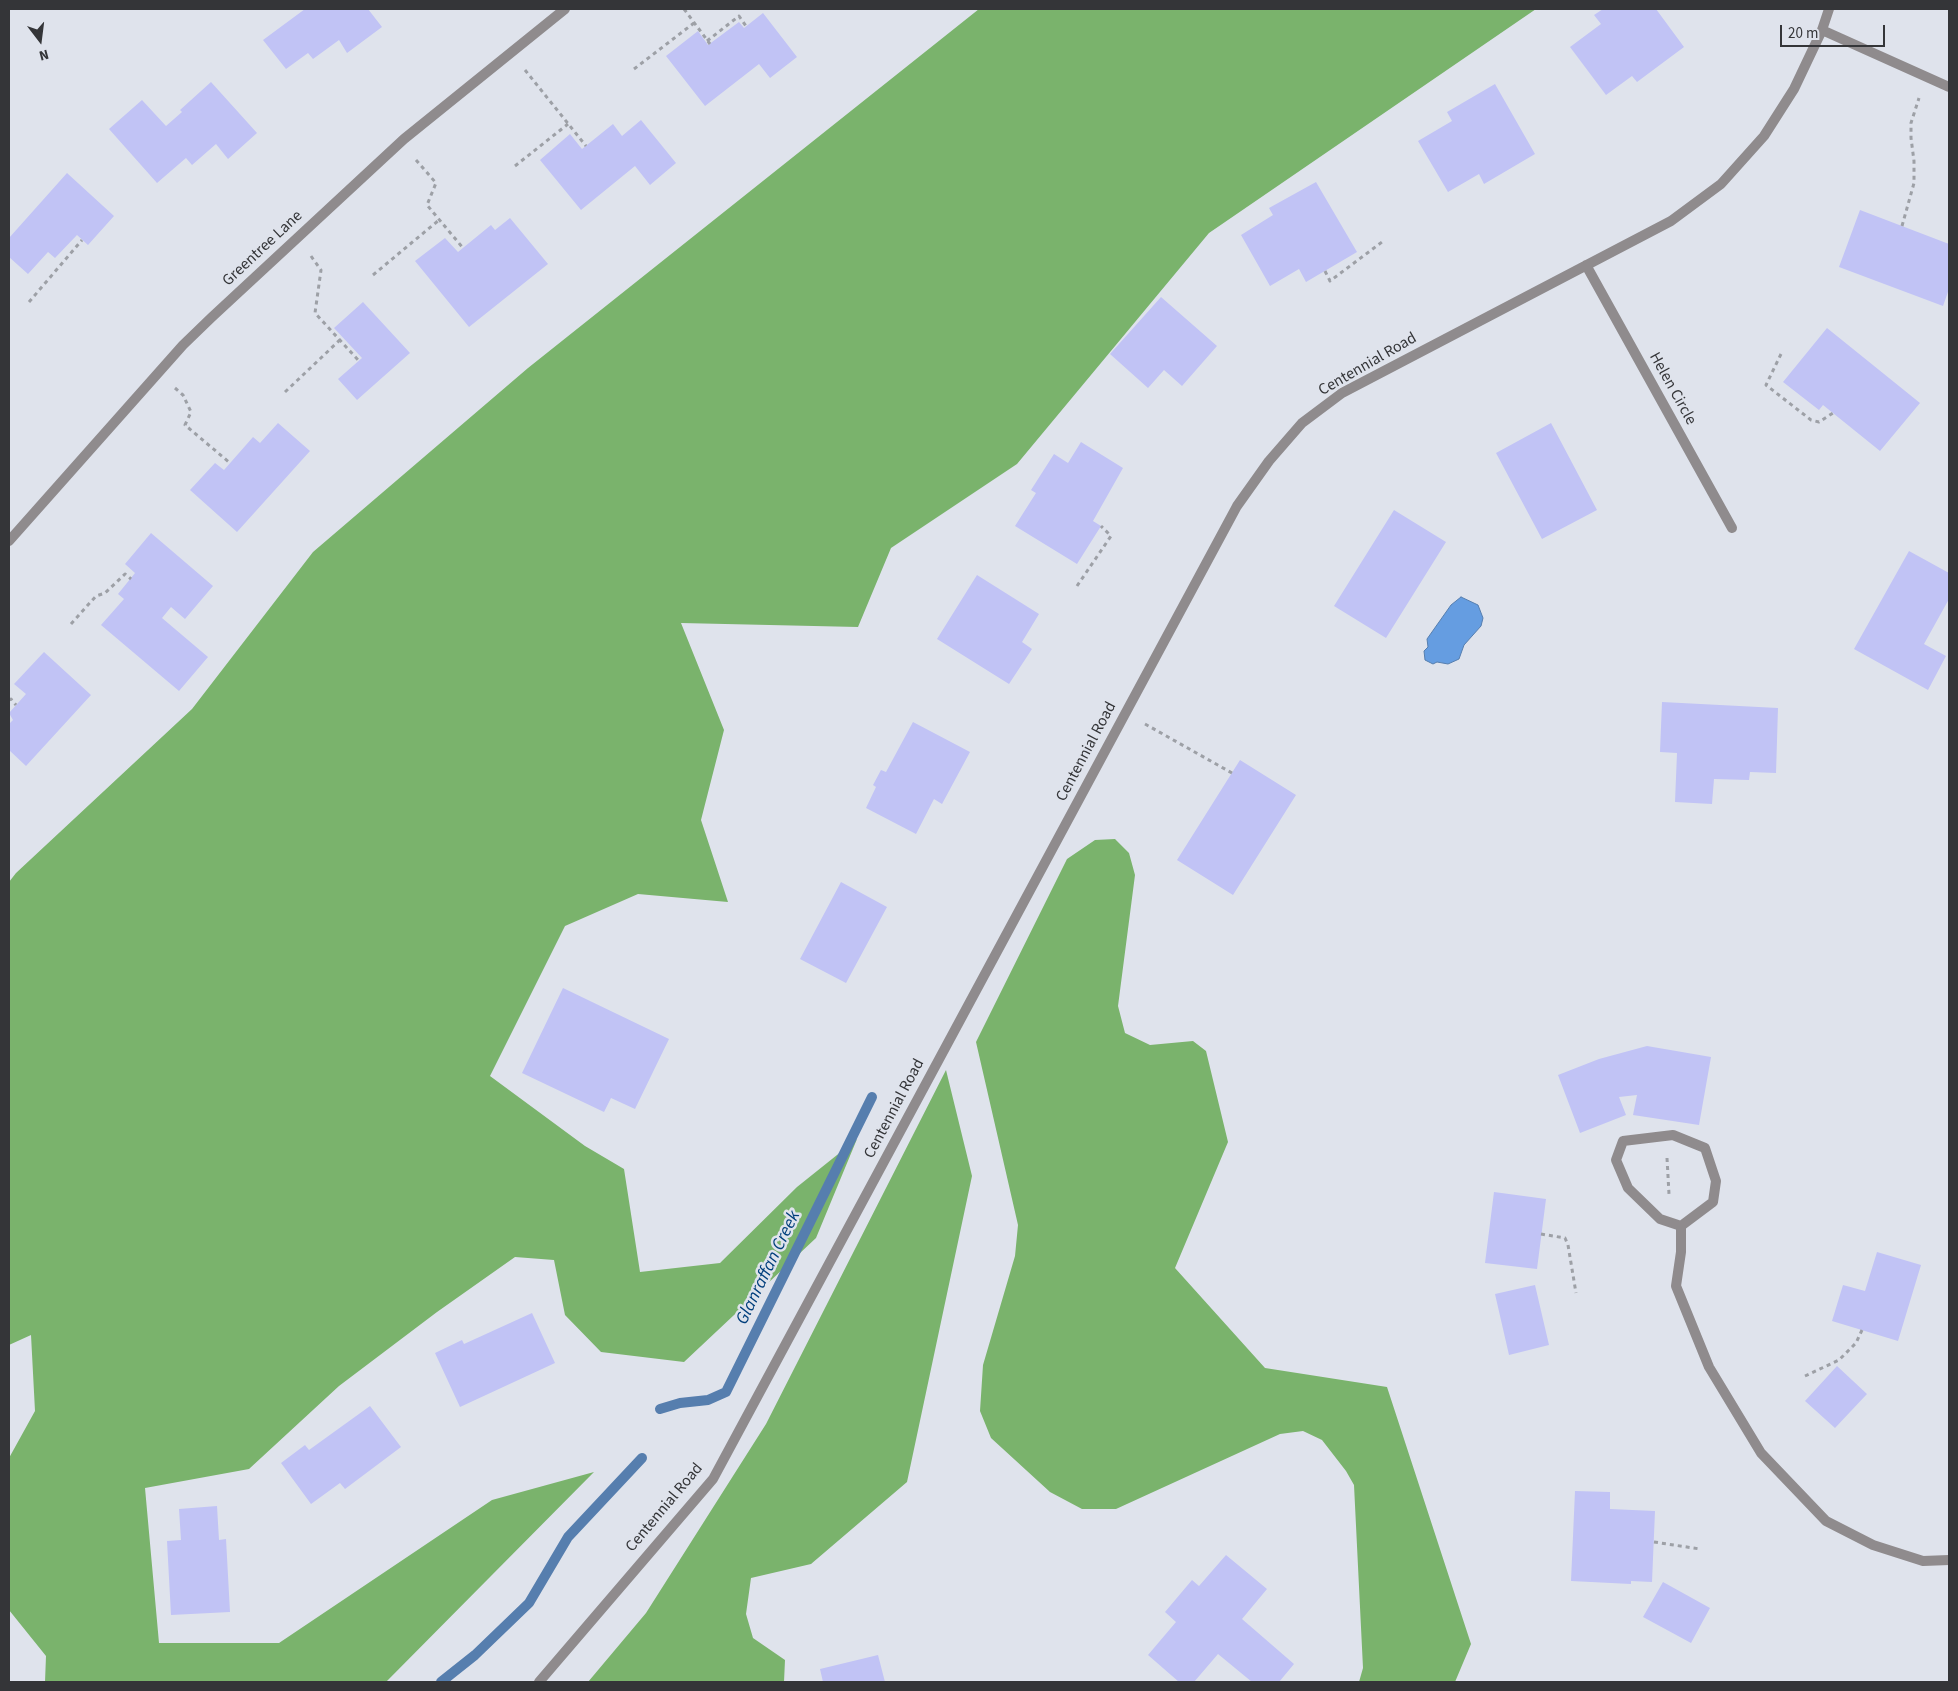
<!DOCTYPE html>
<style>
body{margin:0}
#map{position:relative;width:1958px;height:1691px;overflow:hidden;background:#dfe3ec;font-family:"Source Sans 3",sans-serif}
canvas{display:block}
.frame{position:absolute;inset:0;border:10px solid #343538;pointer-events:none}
.north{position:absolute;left:15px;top:15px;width:50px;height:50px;-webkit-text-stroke:4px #dfe3ec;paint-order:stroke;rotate:165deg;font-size:14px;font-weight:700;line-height:20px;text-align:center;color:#343538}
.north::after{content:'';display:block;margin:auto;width:18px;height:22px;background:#343538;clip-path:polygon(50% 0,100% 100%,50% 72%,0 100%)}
.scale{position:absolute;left:1780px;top:25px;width:105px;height:22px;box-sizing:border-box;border:2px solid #343538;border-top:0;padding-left:6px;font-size:15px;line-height:18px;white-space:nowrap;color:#343538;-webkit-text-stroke:4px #dfe3ec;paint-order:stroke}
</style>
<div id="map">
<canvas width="1958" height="1691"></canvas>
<div class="frame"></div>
<div class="north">N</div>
<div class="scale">20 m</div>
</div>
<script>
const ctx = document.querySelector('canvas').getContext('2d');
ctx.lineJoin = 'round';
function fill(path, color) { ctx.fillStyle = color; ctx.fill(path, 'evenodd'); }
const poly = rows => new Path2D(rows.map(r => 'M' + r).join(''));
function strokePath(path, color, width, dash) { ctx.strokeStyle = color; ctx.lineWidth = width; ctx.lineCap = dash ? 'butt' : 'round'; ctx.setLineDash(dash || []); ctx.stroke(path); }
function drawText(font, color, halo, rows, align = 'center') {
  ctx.font = font + ' "Source Sans 3",sans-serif'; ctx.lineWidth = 5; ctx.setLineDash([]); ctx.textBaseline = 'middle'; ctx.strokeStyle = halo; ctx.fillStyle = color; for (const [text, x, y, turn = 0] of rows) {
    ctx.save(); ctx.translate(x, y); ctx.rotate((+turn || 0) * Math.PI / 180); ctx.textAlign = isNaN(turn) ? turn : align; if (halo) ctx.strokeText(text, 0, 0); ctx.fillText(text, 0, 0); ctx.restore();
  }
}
const forest = poly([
 [979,9,1536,9,1209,233,1017,464,891,548,858,627,681,623,724,730,701,820,728,902,638,894,565,926,490,1076,585,1146,624,1169,640,1272,720,1263,797,1187,857,1139,816,1238,684,1362,601,1352,565,1315,554,1260,515,1257,437,1312,339,1386,249,1469,145,1488,159,1643,279,1643,492,1500,594,1472,386,1682,45,1682,46,1656,9,1610,9,1458,35,1411,31,1335,9,1345,9,882,16,873,192,709,313,552,528,368],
 [1115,839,1129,853,1135,875,1118,1006,1125,1033,1150,1045,1193,1041,1206,1051,1228,1142,1175,1268,1265,1368,1387,1387,1471,1644,1455,1682,1359,1682,1363,1668,1354,1485,1346,1471,1322,1440,1303,1431,1280,1434,1116,1509,1082,1509,1050,1492,991,1438,980,1411,983,1365,1015,1256,1018,1225,976,1042,1067,859,1095,840],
 [946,1070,972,1176,907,1482,811,1564,751,1578,746,1614,753,1638,785,1660,784,1682,588,1682,646,1613,766,1424]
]);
const water = poly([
 [1461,597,1478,605,1483,618,1481,626,1464,645,1459,659,1448,664,1437,662,1433,664,1425,660,1424,651,1428,647,1427,639,1451,605,1461,597]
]);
const stream = poly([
 [660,1409,680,1403,708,1400,726,1392,872,1097],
 [441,1682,475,1655,529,1603,568,1537,642,1458]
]);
const building = poly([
 [305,9,368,9,382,27,347,53,339,40,313,59,308,53,286,69,263,40],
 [1603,9,1656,9,1684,47,1637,82,1632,76,1606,95,1570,47,1601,24,1594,15],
 [763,13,797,57,770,78,759,64,705,106,666,56,698,31,708,45,739,22,744,28],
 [211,82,257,133,228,159,216,144,192,165,186,158,157,183,109,129,142,100,166,126,182,112,180,110],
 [1495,84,1535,154,1484,184,1479,174,1448,192,1418,141,1452,121,1447,112],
 [641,120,676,163,650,185,635,166,581,210,540,160,570,134,582,149,613,124,622,136],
 [67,173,114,216,88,245,77,235,55,258,48,252,28,274,9,257,9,238],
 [1316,182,1357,252,1306,282,1299,269,1270,286,1241,235,1273,215,1269,208],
 [1860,210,1949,244,1949,289,1943,306,1839,267],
 [510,218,548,264,469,327,415,261,445,238,458,252,491,225,495,230],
 [1161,297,1217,346,1182,386,1164,370,1148,388,1110,354],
 [363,302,410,353,357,400,338,379,362,358,334,328],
 [1827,328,1920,403,1880,451,1823,405,1819,410,1783,382],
 [278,423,310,451,237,532,190,490,215,463,224,470,253,437,260,443],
 [1551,423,1597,510,1542,539,1496,453],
 [1081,442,1123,468,1093,521,1101,526,1077,564,1015,526,1036,493,1031,490,1054,454,1068,463],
 [1394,510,1446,542,1386,638,1334,606],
 [151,533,213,586,185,619,171,607,162,618,208,657,179,691,101,625,124,599,118,594,135,573,125,564],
 [1909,551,1949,573,1949,599,1924,644,1946,656,1928,690,1854,649],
 [977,575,1039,614,1022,642,1032,649,1009,684,937,639],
 [44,652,91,695,26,766,9,750,9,724,13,720,9,713,26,694,14,684],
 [1662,702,1778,708,1776,773,1750,772,1749,780,1714,779,1712,804,1675,802,1677,753,1660,752],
 [913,722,970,752,942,804,934,799,916,834,866,808,876,787,873,785,881,770,886,772],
 [1240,760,1296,795,1233,895,1177,860],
 [841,882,887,907,846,983,800,959],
 [563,988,669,1039,635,1109,611,1098,604,1112,522,1073],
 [1647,1046,1711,1057,1699,1125,1633,1115,1637,1095,1619,1097,1626,1115,1580,1133,1558,1075,1599,1059],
 [1494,1192,1546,1199,1537,1269,1485,1263],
 [1877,1252,1921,1265,1898,1341,1832,1321,1843,1285,1865,1291],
 [1535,1285,1549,1345,1509,1355,1495,1294],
 [532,1313,555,1363,460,1407,435,1353,462,1340,464,1344],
 [1837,1366,1867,1394,1835,1428,1805,1401],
 [370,1406,401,1447,345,1489,340,1483,311,1504,281,1463,305,1445,309,1450],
 [1575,1491,1610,1492,1610,1509,1655,1511,1652,1582,1631,1581,1631,1584,1571,1581],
 [217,1506,219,1540,226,1539,230,1612,171,1615,167,1541,181,1540,179,1509],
 [1226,1555,1267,1589,1242,1619,1294,1664,1279,1682,1252,1682,1218,1654,1194,1682,1179,1682,1148,1655,1176,1622,1165,1612,1192,1580,1199,1586],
 [1663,1582,1710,1608,1691,1643,1643,1617],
 [878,1655,885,1682,823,1682,820,1669]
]);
const path = poly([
 [684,9,710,44],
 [707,41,739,16,746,26],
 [634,69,694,23],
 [525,70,586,146],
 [416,160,436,183,427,205,463,248],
 [515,166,568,124],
 [1902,226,1914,183,1914,161,1911,138,1911,123,1919,98],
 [311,256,321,270,315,313,359,361],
 [1325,271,1330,281,1382,242],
 [373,275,439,220],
 [29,302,82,240],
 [1781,354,1766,385,1811,420,1819,422,1833,413],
 [175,388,183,395,191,412,185,425,230,463],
 [285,392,343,337],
 [1077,586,1111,536,1101,526],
 [71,624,96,596,105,593,125,574,131,579],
 [9,700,11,699,16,705],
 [1145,724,1232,773],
 [1667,1158,1669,1194],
 [1541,1234,1565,1238,1568,1245,1576,1293],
 [1805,1376,1839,1360,1856,1343,1862,1330],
 [1654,1542,1700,1549]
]);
const service = poly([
 [1673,1135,1705,1148,1716,1181,1713,1202,1681,1226,1660,1219,1628,1188,1616,1160,1623,1141,1673,1135],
 [1681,1226,1681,1252,1676,1286,1709,1367,1761,1453,1826,1521,1873,1545,1923,1561,1949,1560]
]);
const minor = poly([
 [1822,30,1949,87],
 [1586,265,1732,528],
 [9,541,183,345,212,317,404,139,565,9],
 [539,1682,713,1479,1237,506,1269,461,1302,423,1342,393,1671,221,1721,184,1764,136,1794,89,1822,30,1829,9]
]);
const streetNames = [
 ["Greentree Lane",263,249,-43],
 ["Centennial Road",1368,365,-30],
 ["Helen Circle",1672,389,61],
 ["Centennial Road",1087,752,-62],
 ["Centennial Road",895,1109,-62],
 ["Centennial Road",665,1508,-50]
];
const waterNames = [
 ["Glanraffan Creek",769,1268,-64]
];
fill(forest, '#7ab36c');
fill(water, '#659de1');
strokePath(water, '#567eae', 1);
strokePath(stream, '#567eae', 10);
fill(building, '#c1c3f5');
strokePath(path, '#9da0a6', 3, [4, 4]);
strokePath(service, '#8f8b8d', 10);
strokePath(minor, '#8f8b8d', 10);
drawText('16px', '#343538', '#dfe3ec', streetNames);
drawText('italic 18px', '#023f7c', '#dfe3ec', waterNames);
</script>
